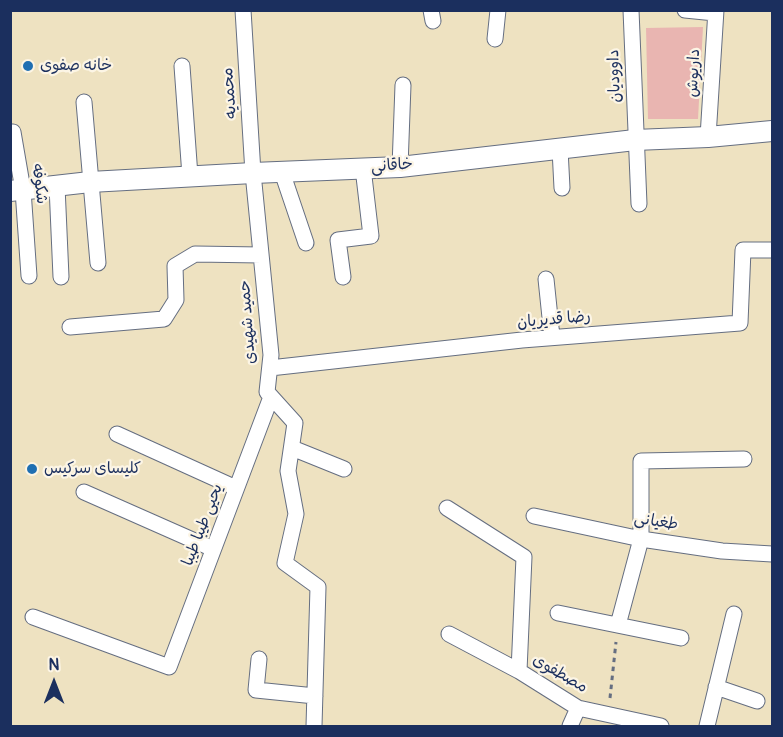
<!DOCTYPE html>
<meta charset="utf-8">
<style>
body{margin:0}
#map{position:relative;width:783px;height:737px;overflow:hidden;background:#eee2c1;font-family:Pangolin,sans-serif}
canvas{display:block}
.frame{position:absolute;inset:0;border:12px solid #1b2f5e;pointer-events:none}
.north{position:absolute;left:24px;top:653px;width:60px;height:60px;-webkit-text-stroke:4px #fcf5e5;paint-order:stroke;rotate:0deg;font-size:16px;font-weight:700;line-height:24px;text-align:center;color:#1b2f5e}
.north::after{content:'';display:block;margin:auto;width:21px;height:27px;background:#1b2f5e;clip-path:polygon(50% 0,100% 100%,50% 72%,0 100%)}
</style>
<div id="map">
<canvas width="783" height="737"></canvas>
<div class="frame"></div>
<div class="north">N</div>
</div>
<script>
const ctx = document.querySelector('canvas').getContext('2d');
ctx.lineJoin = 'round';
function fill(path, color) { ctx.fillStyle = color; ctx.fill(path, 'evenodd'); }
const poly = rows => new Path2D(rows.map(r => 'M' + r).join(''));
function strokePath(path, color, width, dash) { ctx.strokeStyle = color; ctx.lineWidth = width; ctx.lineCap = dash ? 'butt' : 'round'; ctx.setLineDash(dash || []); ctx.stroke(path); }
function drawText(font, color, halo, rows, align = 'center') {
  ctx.font = font + ' Pangolin,"Playpen Sans Arabic",sans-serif'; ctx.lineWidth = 4.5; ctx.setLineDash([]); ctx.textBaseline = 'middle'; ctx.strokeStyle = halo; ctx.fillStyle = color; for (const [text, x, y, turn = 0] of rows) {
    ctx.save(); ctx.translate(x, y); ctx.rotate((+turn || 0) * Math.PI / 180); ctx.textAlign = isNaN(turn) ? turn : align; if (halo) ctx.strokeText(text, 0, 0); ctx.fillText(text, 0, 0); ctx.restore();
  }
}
const building = poly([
 [703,27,698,119,648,119,646,28]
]);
const path = poly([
 [610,698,616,642]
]);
const minor = poly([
 [243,10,253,173,271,355,267,392,295,423,288,471,296,514,285,563,318,587,314,726],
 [431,10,433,21],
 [631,10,639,204],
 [685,10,715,13],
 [495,39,498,10],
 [182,66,190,176],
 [84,102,98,263],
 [13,132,23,190,29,276],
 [708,137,716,10],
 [560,149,562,188],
 [400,167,403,85],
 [282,172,306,243],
 [57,186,61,277],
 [343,277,338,240,371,236,363,168],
 [546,279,552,337],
 [70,327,164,319,176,300,175,266,195,254,261,255],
 [270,368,522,340,740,323,743,250,772,250],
 [117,434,236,488],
 [292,448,344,469],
 [84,492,213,549],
 [447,508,524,557,519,671],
 [534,516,641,539,722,551,772,554],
 [558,613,681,638],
 [33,617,169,667,271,397],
 [618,625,641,539,641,461,744,459],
 [449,634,519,671,578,708,661,726],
 [259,659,256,690,315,696],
 [716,687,757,701],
 [570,726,578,708],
 [707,726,734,614]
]);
const tertiary = poly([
 [10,191,90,182,253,173,400,167,635,140,708,137,772,131]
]);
const markers = [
 [28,66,6,"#1f6fb2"],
 [32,469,6,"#1f6fb2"]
];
const poiNames = [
 ["خانه صفوی",40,66],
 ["کلیسای سرکیس",44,469]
];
const streetNames = [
 ["داریوش",694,73,-87],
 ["داوودیان",615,76,-92],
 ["محمدیه",230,93,-94],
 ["خاقانی",392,166,-4],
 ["شکوفه",39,184,83],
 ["رضا قدیریان",554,320,-5],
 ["حمید شهیدی",248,322,-94],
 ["طغیانی",656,522,9],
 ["یحیی طیبا طیبا",203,525,-69],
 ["مصطفوی",560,674,30]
];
fill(building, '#e9b5b1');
strokePath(minor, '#656e81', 17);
strokePath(tertiary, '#656e81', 22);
strokePath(path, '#656e81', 3, [4.5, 4.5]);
strokePath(minor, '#fff', 15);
strokePath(tertiary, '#fff', 20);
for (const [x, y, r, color] of markers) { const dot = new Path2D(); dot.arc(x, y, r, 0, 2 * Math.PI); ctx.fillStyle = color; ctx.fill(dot); strokePath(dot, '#fcf5e5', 2); }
drawText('16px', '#1b2f5e', '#fcf5e5', poiNames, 'left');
drawText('16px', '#1b2f5e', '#fcf5e5', streetNames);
</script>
